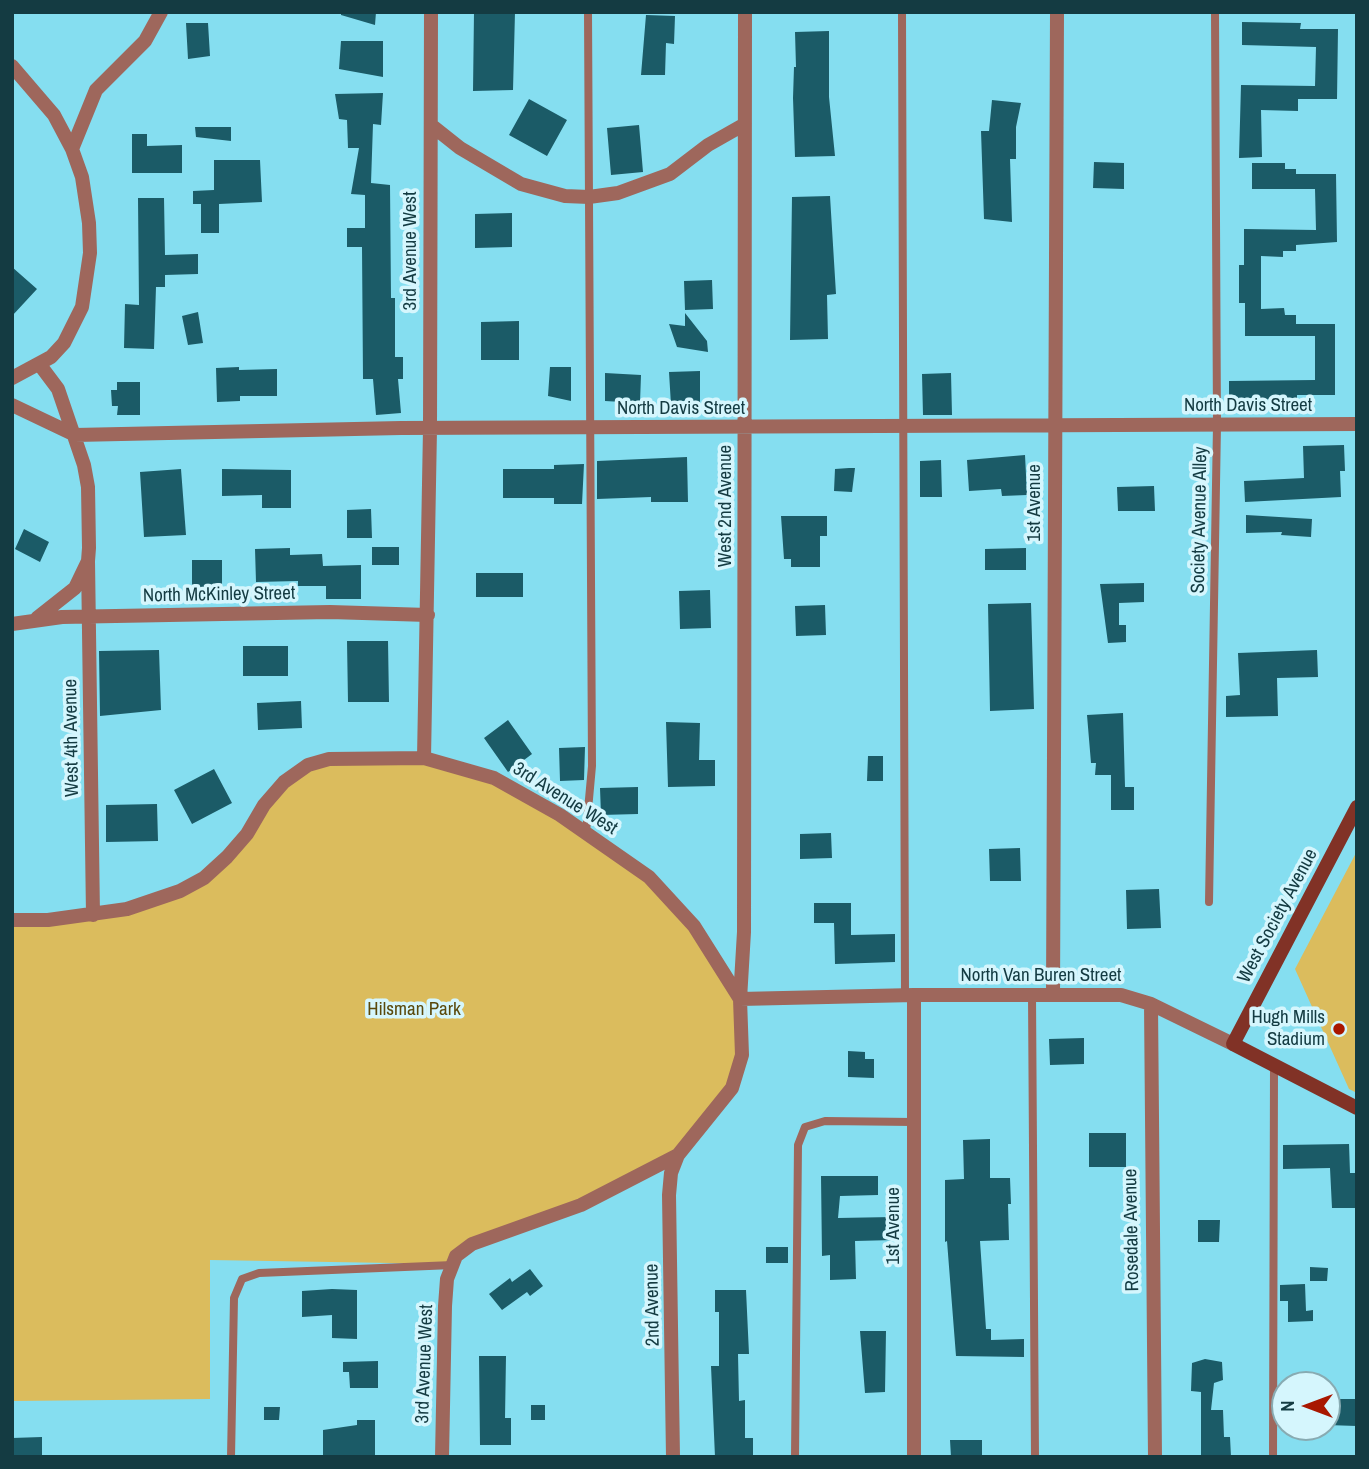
<!DOCTYPE html>
<style>
body{margin:0}
#map{position:relative;width:1369px;height:1469px;overflow:hidden;background:#85def0;font-family:"Archivo Narrow",sans-serif}
canvas{display:block}
.frame{position:absolute;inset:0;border:14px solid #143b42;pointer-events:none}
.north{position:absolute;left:1271px;top:1371px;width:70px;height:70px;box-sizing:border-box;background:#d5f6fd;border:2px solid #88abb2;border-radius:50%;rotate:270deg;font-size:19px;font-weight:700;line-height:28px;text-align:center;color:#143b42}
.north::after{content:'';display:block;margin:auto;width:24px;height:32px;background:#a81700;clip-path:polygon(50% 0,100% 100%,50% 72%,0 100%)}
</style>
<div id="map">
<canvas width="1369" height="1469"></canvas>
<div class="frame"></div>
<div class="north">N</div>
</div>
<script>
const ctx = document.querySelector('canvas').getContext('2d');
ctx.lineJoin = 'round';
function fill(path, color) { ctx.fillStyle = color; ctx.fill(path, 'evenodd'); }
const poly = rows => new Path2D(rows.map(r => 'M' + r).join(''));
function strokePath(path, color, width, dash) { ctx.strokeStyle = color; ctx.lineWidth = width; ctx.lineCap = dash ? 'butt' : 'round'; ctx.setLineDash(dash || []); ctx.stroke(path); }
function drawText(font, color, halo, rows, align = 'center') {
  ctx.font = font + ' "Archivo Narrow",sans-serif'; ctx.lineWidth = 7; ctx.setLineDash([]); ctx.textBaseline = 'middle'; ctx.strokeStyle = halo; ctx.fillStyle = color; for (const [text, x, y, turn = 0] of rows) {
    ctx.save(); ctx.translate(x, y); ctx.rotate((+turn || 0) * Math.PI / 180); ctx.textAlign = isNaN(turn) ? turn : align; if (halo) ctx.strokeText(text, 0, 0); ctx.fillText(text, 0, 0); ctx.restore();
  }
}
const green = poly([
 [424,759,523,794,669,898,737,997,741,1055,731,1087,681,1146,581,1204,471,1243,452,1264,210,1260,210,1399,12,1401,12,923,183,893,308,767],
 [1357,851,1357,1093,1349,1089,1295,969]
]);
const building = poly([
 [341,12,376,12,375,25,341,15],
 [474,12,515,12,513,90,473,91],
 [646,15,675,16,674,44,666,43,665,75,641,75],
 [1242,22,1301,23,1300,29,1338,29,1337,99,1298,99,1298,111,1261,110,1262,157,1239,158,1241,85,1315,86,1316,47,1242,45],
 [186,23,208,23,210,56,188,59],
 [829,31,829,97,835,156,795,157,793,98,794,67,796,67,795,32],
 [341,41,383,41,383,77,339,69],
 [383,93,381,125,373,124,371,183,390,185,391,298,395,298,395,357,403,357,403,379,398,379,401,413,376,415,373,379,363,379,362,247,347,247,347,228,365,228,365,195,351,194,359,148,348,148,347,120,339,119,335,94],
 [529,99,567,120,547,156,509,135],
 [992,100,1021,103,1016,127,1016,159,1010,159,1012,222,984,219,981,131,989,131],
 [639,125,643,172,611,175,607,128],
 [195,127,231,127,231,141,196,137],
 [132,134,147,134,147,146,182,145,182,173,132,173],
 [214,160,260,160,262,202,219,204,219,233,201,233,201,204,193,204,193,191,214,190],
 [1094,162,1124,163,1124,189,1093,188],
 [1252,163,1285,163,1285,169,1296,169,1296,174,1336,174,1337,242,1296,245,1296,251,1283,251,1283,257,1261,256,1261,309,1284,308,1285,315,1296,315,1296,324,1335,324,1335,395,1297,395,1297,399,1229,400,1229,381,1315,380,1315,336,1245,336,1245,303,1239,303,1239,265,1244,265,1244,229,1316,230,1315,189,1252,189],
 [830,196,836,294,827,295,828,339,790,340,792,197],
 [138,198,164,198,165,255,198,254,198,274,165,275,165,287,156,287,154,349,124,348,125,304,139,305],
 [512,213,512,247,475,248,475,214],
 [12,267,37,289,12,316],
 [712,280,713,309,685,310,684,281],
 [198,312,203,343,188,345,182,316],
 [685,313,707,341,708,352,677,347,669,324,685,326],
 [519,321,519,360,481,360,481,322],
 [239,367,239,370,277,369,277,396,240,396,240,401,217,402,216,368],
 [550,367,571,367,571,401,548,396],
 [700,371,700,416,671,405,669,372],
 [605,373,641,375,640,403,605,401],
 [951,373,952,415,923,415,922,374],
 [117,382,140,382,140,415,117,415,118,406,112,406,111,390,117,390],
 [1344,445,1345,471,1340,471,1341,497,1245,502,1244,481,1304,478,1303,446],
 [1025,455,1027,495,1002,496,1001,489,969,491,967,460],
 [687,457,688,502,651,502,651,497,597,499,597,461],
 [941,460,942,497,920,497,920,461],
 [584,464,582,504,554,504,554,498,503,498,503,469,554,469,554,465],
 [849,468,855,468,852,492,834,491,835,469],
 [181,469,186,535,144,537,140,472],
 [222,469,291,470,291,508,262,508,262,495,222,496],
 [1154,486,1155,511,1118,511,1117,487],
 [371,509,372,538,347,538,347,510],
 [1246,515,1312,519,1311,537,1281,535,1282,532,1246,533],
 [781,516,827,516,827,536,820,536,820,567,791,567,791,559,784,559],
 [24,529,49,542,40,562,15,549],
 [372,547,399,547,399,565,372,565],
 [290,548,290,555,322,554,323,566,361,565,361,599,326,599,326,586,298,586,298,581,256,582,255,549],
 [1026,548,1026,570,985,570,985,549],
 [192,560,222,560,222,591,192,592],
 [476,573,523,573,523,597,476,597],
 [1144,583,1144,602,1119,603,1119,625,1126,625,1126,642,1108,643,1100,584],
 [710,590,711,628,680,629,679,591],
 [1031,603,1034,709,990,711,988,604],
 [825,605,826,635,796,636,795,606],
 [347,641,388,641,389,702,348,702],
 [243,646,288,646,288,676,243,676],
 [159,650,161,710,100,716,99,651],
 [1317,650,1318,677,1277,678,1278,716,1226,717,1226,696,1240,695,1238,653],
 [301,701,302,728,258,730,257,703],
 [1123,713,1125,787,1134,787,1134,810,1111,810,1111,775,1095,775,1096,763,1091,763,1087,715],
 [508,720,532,754,508,772,484,738],
 [666,722,700,723,699,760,715,760,715,786,668,787],
 [585,747,584,780,560,781,559,748],
 [868,756,883,756,883,781,867,781],
 [214,769,232,803,192,824,174,790],
 [638,787,638,814,601,815,600,788],
 [157,804,158,841,106,842,106,805],
 [831,833,832,858,800,859,800,834],
 [1020,848,1021,881,990,881,989,849],
 [1159,889,1161,928,1127,929,1126,890],
 [814,903,851,903,851,935,895,934,895,962,835,964,834,923,814,923],
 [1084,1038,1084,1064,1050,1065,1049,1039],
 [848,1051,865,1052,865,1059,874,1059,874,1078,848,1077],
 [1089,1133,1126,1133,1126,1167,1089,1167],
 [990,1139,990,1178,1010,1178,1011,1204,1008,1204,1009,1240,980,1241,986,1329,991,1329,991,1340,1024,1339,1024,1357,956,1356,947,1241,945,1242,945,1180,964,1179,963,1140],
 [1349,1144,1350,1173,1356,1173,1357,1208,1332,1208,1330,1168,1283,1169,1283,1145],
 [821,1176,878,1176,878,1195,840,1196,838,1218,893,1217,894,1240,855,1241,856,1279,830,1280,830,1255,822,1256],
 [1198,1220,1220,1220,1219,1242,1198,1242],
 [766,1247,788,1247,788,1263,766,1263],
 [1310,1267,1328,1268,1327,1281,1310,1281],
 [530,1269,543,1286,530,1296,527,1292,502,1310,489,1294,510,1278,512,1282],
 [1305,1284,1306,1311,1313,1310,1313,1321,1288,1322,1288,1301,1280,1301,1280,1285],
 [332,1289,357,1290,357,1339,332,1338,332,1315,302,1317,302,1291],
 [715,1290,746,1290,749,1354,738,1354,739,1401,745,1400,745,1438,753,1438,753,1457,715,1457,711,1366,719,1366,719,1312,715,1312],
 [860,1331,886,1331,885,1392,865,1393],
 [479,1356,506,1356,505,1418,511,1418,511,1445,480,1445],
 [1205,1359,1222,1362,1223,1380,1214,1383,1211,1410,1223,1410,1224,1437,1230,1437,1231,1457,1201,1457,1201,1392,1191,1391,1192,1363],
 [378,1361,378,1388,350,1388,349,1372,343,1372,343,1362],
 [1327,1399,1357,1399,1357,1426,1327,1425],
 [531,1405,545,1405,545,1420,531,1420],
 [264,1407,280,1407,279,1420,264,1420],
 [357,1420,375,1420,375,1456,323,1456,323,1430,357,1425],
 [42,1437,42,1457,12,1457,12,1438],
 [950,1440,982,1440,982,1457,951,1457]
]);
const lane = poly([
 [902,12,905,995],
 [586,832,592,766,588,12],
 [1209,902,1217,425,1215,12],
 [1032,995,1035,1457],
 [231,1457,234,1298,242,1279,259,1273,453,1265],
 [795,1457,798,1145,805,1127,825,1121,913,1122],
 [1273,1457,1274,1066]
]);
const street = poly([
 [745,12,744,932,740,999,914,995,1121,995,1151,1004,1233,1044],
 [12,66,54,115,72,149],
 [431,125,460,148,521,184,565,196,589,197,618,193,670,174,708,145,745,124],
 [12,378,51,357,64,343,82,307,90,253,89,223,82,177,72,149,96,90,145,41,161,12],
 [12,405,75,435,401,428,1357,424],
 [88,561,93,915],
 [37,618,75,588,88,561,89,548,88,487,84,465,58,389,40,365],
 [12,624,62,617,330,612,428,615],
 [424,758,430,429,431,12],
 [12,920,48,920,127,909,180,891,204,878,227,857,247,834,264,805,284,782,308,765,329,759,424,758,494,778,560,815,649,877,694,926,740,999,742,1055,732,1088,678,1155,581,1205,472,1244,456,1256,447,1279,445,1306,442,1457],
 [914,995,914,1457],
 [1053,995,1057,12],
 [1151,1004,1155,1457],
 [673,1457,669,1195,671,1173,678,1155]
]);
const secondary = poly([
 [1357,807,1233,1044,1357,1108]
]);
const markers = [
 [1339,1029,7,"#a81700"]
];
const streetNames = [
 ["3rd Avenue West",411,251,-90],
 ["North Davis Street",1248,406],
 ["North Davis Street",681,409],
 ["1st Avenue",1035,503,-90],
 ["West 2nd Avenue",726,506,-90],
 ["Society Avenue Alley",1200,520,-89],
 ["North McKinley Street",219,595,-1],
 ["West 4th Avenue",72,738,-91],
 ["3rd Avenue West",565,799,32],
 ["West Society Avenue",1278,916,-62],
 ["North Van Buren Street",1041,976],
 ["1st Avenue",894,1226,-90],
 ["Rosedale Avenue",1132,1230,-91],
 ["2nd Avenue",653,1305,-91],
 ["3rd Avenue West",425,1364,-88]
];
const parkNames = [
 ["Hilsman Park",414,1010]
];
const poiNames = [
 ["Hugh Mills",1325,1018],
 ["Stadium",1325,1040]
];
fill(green, '#dbbc5d');
fill(building, '#1b5b67');
strokePath(lane, '#9e675c', 8);
strokePath(street, '#9e675c', 14);
strokePath(secondary, '#813226', 14);
for (const [x, y, r, color] of markers) { const dot = new Path2D(); dot.arc(x, y, r, 0, 2 * Math.PI); ctx.fillStyle = color; ctx.fill(dot); strokePath(dot, '#d5f6fd', 2.5); }
drawText('19px', '#143b42', '#d5f6fd', streetNames);
drawText('19px', '#5a490c', '#d5f6fd', parkNames);
drawText('19px', '#143b42', '#d5f6fd', poiNames, 'right');
</script>
